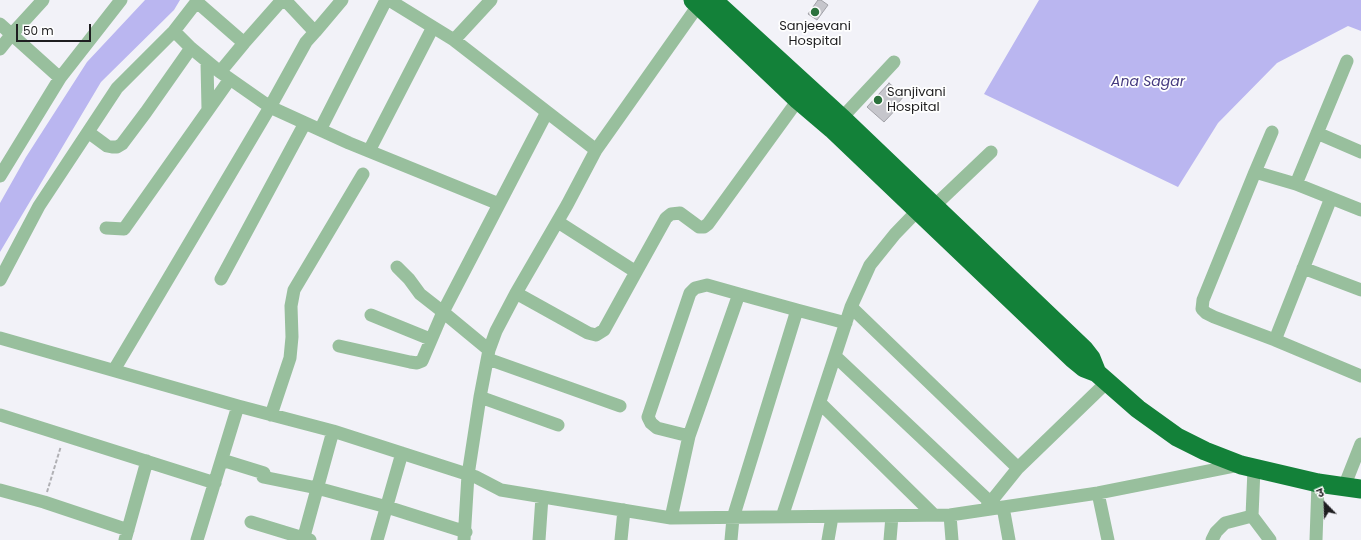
<!DOCTYPE html>
<meta charset="utf-8">
<style>
body{margin:0}
#map{position:relative;width:1361px;height:540px;overflow:hidden;background:#f2f2f8;font-family:Poppins,"Noto Sans Devanagari",sans-serif}
canvas{display:block}
.north{position:absolute;left:1305px;top:484px;width:40px;height:40px;-webkit-text-stroke:3px #fff;paint-order:stroke;rotate:337deg;font-size:11px;font-weight:700;line-height:16px;text-align:center;color:#1e1e20}
.north::after{content:'';display:block;margin:auto;width:14px;height:18px;background:#1e1e20;clip-path:polygon(50% 0,100% 100%,50% 72%,0 100%)}
.scale{position:absolute;left:16px;top:24px;width:75px;height:18px;box-sizing:border-box;border:2px solid #1e1e20;border-top:0;padding-left:5px;font-size:12px;line-height:14px;white-space:nowrap;color:#1e1e20;-webkit-text-stroke:3px #fff;paint-order:stroke}
</style>
<div id="map">
<canvas width="1361" height="540"></canvas>
<div class="north">उ</div>
<div class="scale">50 m</div>
</div>
<script>
const ctx = document.querySelector('canvas').getContext('2d');
ctx.lineJoin = 'round';
function fill(path, color) { ctx.fillStyle = color; ctx.fill(path, 'evenodd'); }
const poly = rows => new Path2D(rows.map(r => 'M' + r).join(''));
function strokePath(path, color, width, dash) { ctx.strokeStyle = color; ctx.lineWidth = width; ctx.lineCap = dash ? 'butt' : 'round'; ctx.setLineDash(dash || []); ctx.stroke(path); }
function drawText(font, color, halo, rows, align = 'center') {
  ctx.font = font + ' Poppins,sans-serif'; ctx.lineWidth = 3.5; ctx.setLineDash([]); ctx.textBaseline = 'middle'; ctx.strokeStyle = halo; ctx.fillStyle = color; for (const [text, x, y, turn = 0] of rows) {
    ctx.save(); ctx.translate(x, y); ctx.rotate((+turn || 0) * Math.PI / 180); ctx.textAlign = isNaN(turn) ? turn : align; if (halo) ctx.strokeText(text, 0, 0); ctx.fillText(text, 0, 0); ctx.restore();
  }
}
const water = poly([
 [145,0,180,0,174,10,101,82,0,252,0,203,26,157,87,62],
 [1039,0,1361,0,1361,31,1348,26,1277,63,1218,123,1178,187,984,94]
]);
const building = poly([
 [818,0,821,0,828,5,817,20,808,14,818,0],
 [889,83,904,96,898,103,900,105,884,122,867,107,889,83]
]);
const path = poly([
 [47,492,61,446]
]);
const minor = poly([
 [389,0,454,40,491,0],
 [197,2,244,43],
 [0,24,60,78],
 [174,31,191,48,220,72,270,107,349,143,499,204],
 [315,32,342,0],
 [454,40,596,150],
 [0,49,12,34,43,0],
 [207,62,208,109],
 [220,72,244,43,282,0],
 [837,123,894,62],
 [320,130,386,0],
 [88,132,107,146,112,147,117,147,122,144,146,112,191,48],
 [1317,133,1361,152],
 [369,151,433,27],
 [1255,172,1272,132],
 [0,176,60,78,121,0],
 [1296,184,1347,61],
 [1361,210,1296,184,1255,172,1203,300,1202,309,1206,313,1214,317,1275,340,1361,376],
 [929,211,991,152],
 [558,222,636,272,666,218,671,214,680,213,699,227,704,227,708,224,798,100],
 [106,228,124,229,230,79],
 [1303,268,1361,290],
 [221,279,305,123],
 [0,280,39,206,117,88,174,31,198,0],
 [516,293,588,333,596,335,604,330,636,272],
 [851,307,870,265,895,234,923,205],
 [371,315,430,339],
 [0,338,238,406,333,431,476,477,501,490,671,518,950,515,1098,493,1239,465],
 [1275,340,1331,198],
 [339,346,410,362,417,363,422,361,443,312,420,294,409,279,397,267],
 [489,350,443,312,547,112],
 [835,356,990,502],
 [488,359,620,406],
 [114,370,270,107,306,42,315,32,285,0],
 [480,397,558,425],
 [820,403,934,515],
 [0,415,215,483],
 [271,415,290,358,292,337,291,306,294,290,363,174],
 [689,436,657,428,651,423,648,417,690,293,695,288,707,285,739,294],
 [222,460,264,473],
 [1254,469,1252,516,1270,540],
 [263,477,317,488,387,507,466,532],
 [1344,487,1361,444],
 [0,490,44,502,128,530],
 [1098,493,1108,540],
 [1003,507,1009,540],
 [985,509,1018,468],
 [950,515,952,540],
 [782,517,851,307,1018,468,1107,382],
 [671,518,689,436,739,294,797,310],
 [251,522,310,540],
 [125,540,147,461],
 [197,540,238,406],
 [303,540,333,431],
 [377,540,402,453],
 [464,540,468,475,480,397,489,350,496,331,516,293,567,205,596,150,702,0],
 [539,540,542,497],
 [621,540,624,510],
 [731,540,733,518,797,310,846,323],
 [828,540,832,517],
 [890,540,892,516],
 [1212,540,1216,532,1225,523,1252,516],
 [1316,540,1318,483]
]);
const highway = poly([
 [693,0,798,100,832,129,1073,359,1084,368,1097,373,1138,409,1177,437,1205,451,1241,465,1318,483,1361,489],
 [713,0,842,118,1084,349,1091,358,1097,373]
]);
const markers = [
 [815,12,5,"#2c723d"],
 [878,100,5,"#2c723d"]
];
const poiNames = [
 ["Sanjeevani",815,27],
 ["Hospital",815,42],
 ["Sanjivani",887,93,"left"],
 ["Hospital",887,108,"left"]
];
const waterNames = [
 ["Ana Sagar",1148,82]
];
fill(water, '#bab6f0');
fill(building, '#c6c6cc');
strokePath(building, '#a1a1a7', 1);
strokePath(path, '#b0b0b4', 2, [4, 2]);
strokePath(minor, '#98bf9d', 13);
strokePath(highway, '#138139', 19);
for (const [x, y, r, color] of markers) { const dot = new Path2D(); dot.arc(x, y, r, 0, 2 * Math.PI); ctx.fillStyle = color; ctx.fill(dot); strokePath(dot, '#fff', 1.5); }
drawText('13px', '#1e1e20', '#fff', poiNames);
drawText('italic 14px', '#453a7f', '#fff', waterNames);
</script>
